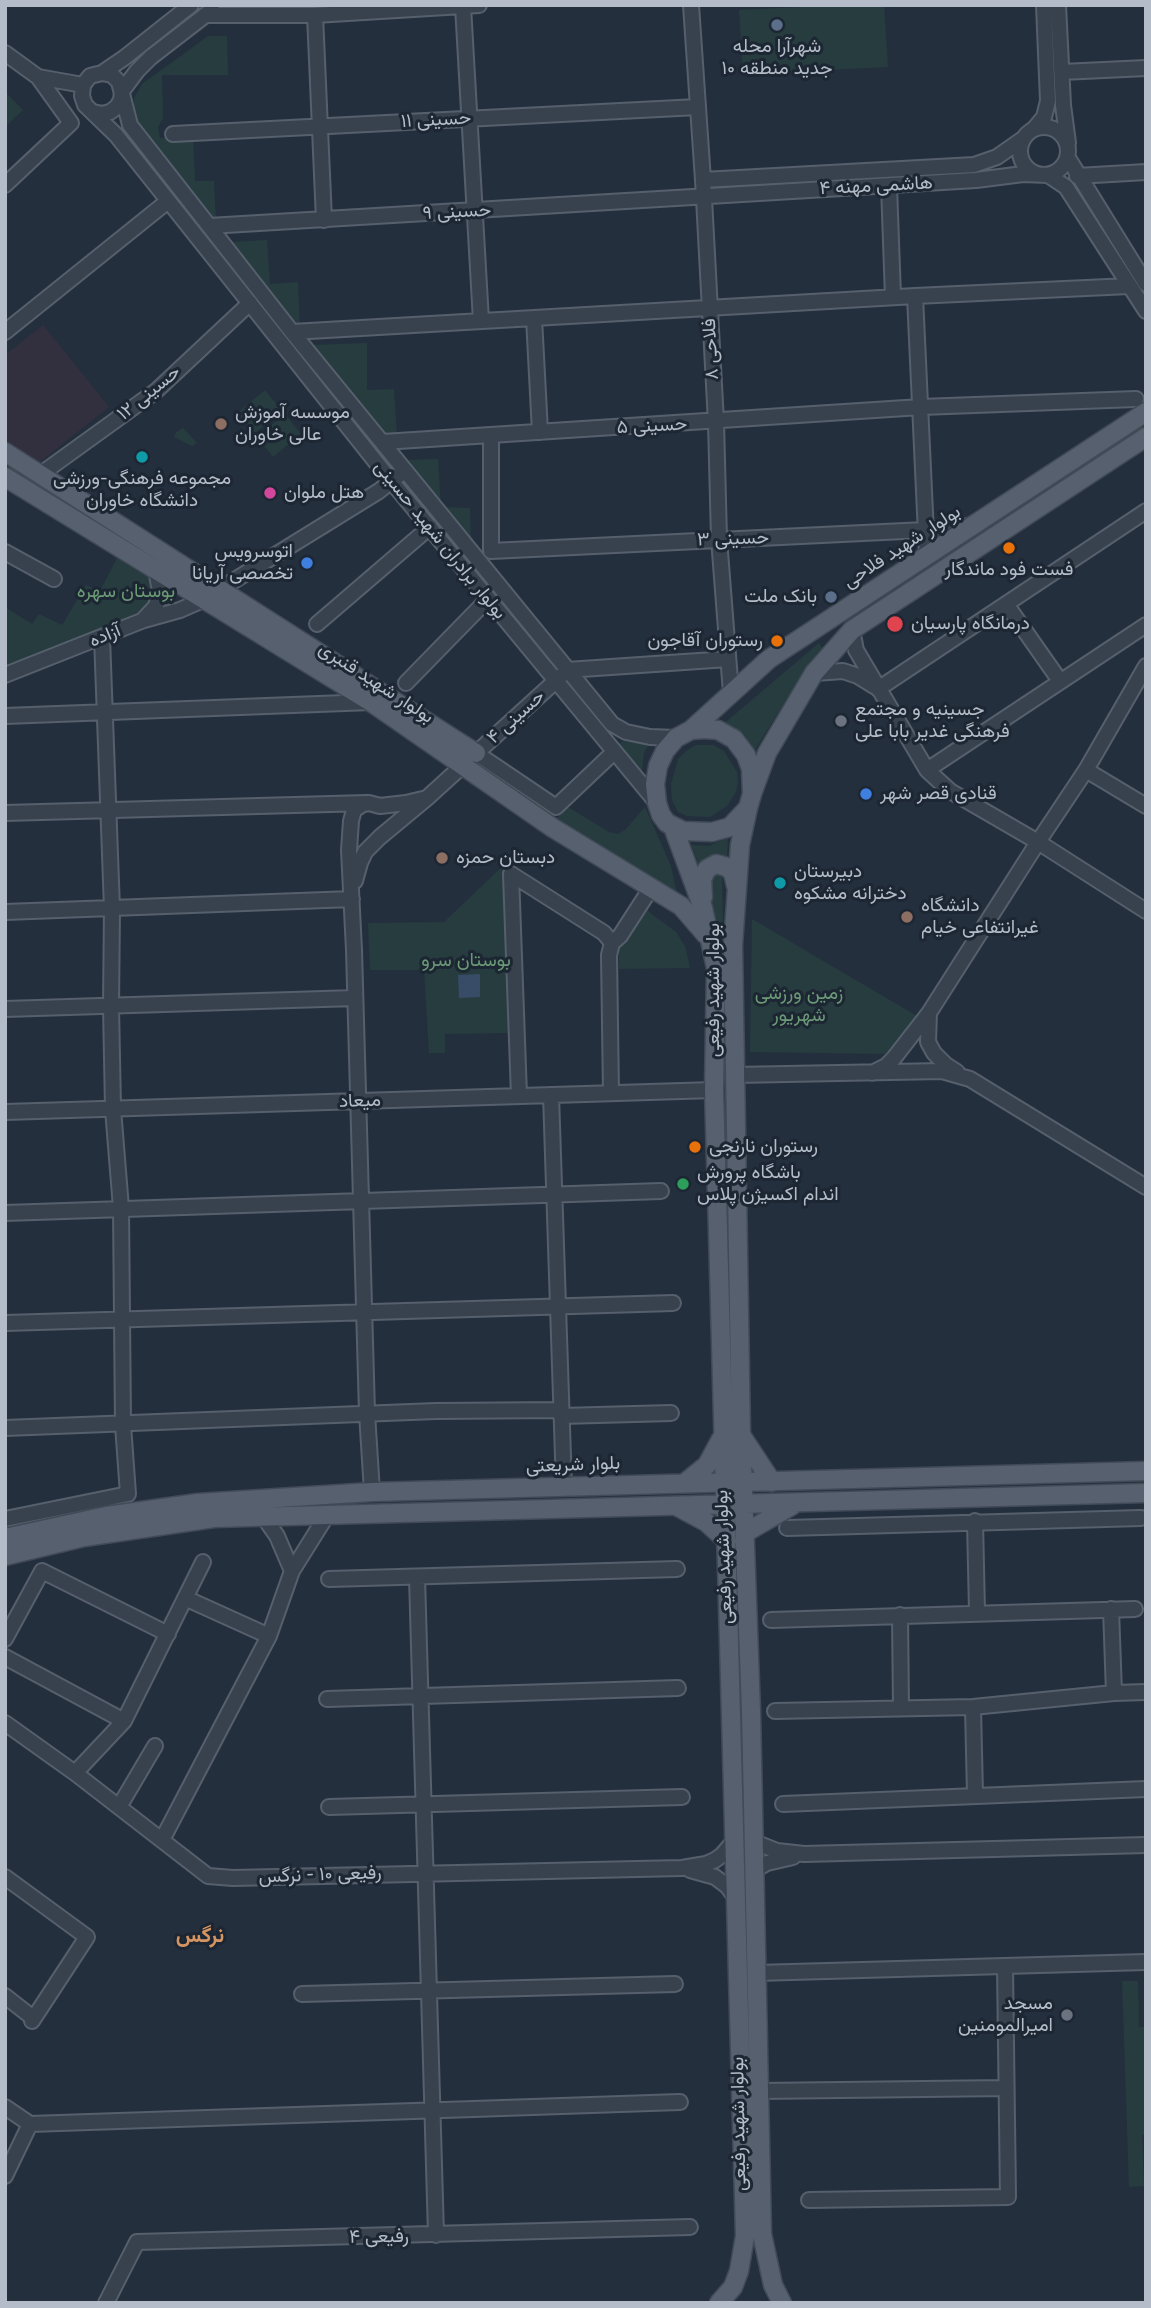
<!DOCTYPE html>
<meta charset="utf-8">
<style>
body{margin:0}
#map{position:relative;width:1151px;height:2308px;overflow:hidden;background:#242f3e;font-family:"Fira Sans",sans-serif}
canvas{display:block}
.frame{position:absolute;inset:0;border:7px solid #b4bcc9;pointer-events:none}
</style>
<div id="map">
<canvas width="1151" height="2308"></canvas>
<div class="frame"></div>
</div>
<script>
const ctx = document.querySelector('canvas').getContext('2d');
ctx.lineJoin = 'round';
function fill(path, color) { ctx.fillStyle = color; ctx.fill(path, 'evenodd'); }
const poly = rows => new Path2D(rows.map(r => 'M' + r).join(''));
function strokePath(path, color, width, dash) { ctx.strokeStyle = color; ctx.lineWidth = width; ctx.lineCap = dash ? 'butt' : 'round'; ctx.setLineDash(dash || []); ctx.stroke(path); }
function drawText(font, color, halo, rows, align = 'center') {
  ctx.font = font + ' "Fira Sans",Vazirmatn,sans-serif'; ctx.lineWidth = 6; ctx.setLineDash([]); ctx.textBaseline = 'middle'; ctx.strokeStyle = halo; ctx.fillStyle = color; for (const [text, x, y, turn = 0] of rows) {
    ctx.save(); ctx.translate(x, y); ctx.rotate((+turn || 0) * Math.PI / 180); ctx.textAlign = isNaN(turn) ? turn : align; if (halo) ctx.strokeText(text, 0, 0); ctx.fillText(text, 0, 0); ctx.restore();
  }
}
const medical = poly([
 [43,325,109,407,40,462,5,440,5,355]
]);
const green = poly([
 [838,5,884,5,888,67,743,74,739,10],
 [208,36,227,36,228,75,162,75,163,118,158,127,160,138,193,137,195,181,214,181,216,222,212,222,144,140,133,113,134,98,142,84],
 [5,92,23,110,5,127],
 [267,240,270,284,298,282,300,330,231,242],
 [367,343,367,390,394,389,397,437,386,437,310,345],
 [265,390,282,411,254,434,237,413],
 [285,414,301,434,273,457,257,437],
 [183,428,197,443,192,446,174,437,176,432],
 [438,459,441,507,470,508,471,545,403,460],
 [117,558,153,580,156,597,150,608,5,669,5,607,32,624,39,614,62,625,86,585,100,591],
 [819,643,822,648,809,663,753,753,746,737,735,728,721,726],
 [623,741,649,744,644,753,642,771,618,745],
 [696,745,713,745,724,751,737,772,738,782,736,792,727,806,710,817,687,816,678,812,672,800,671,784,678,759,686,751],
 [568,807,609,832,618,834,625,830,645,807,671,866,678,898,554,821],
 [728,837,727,858,716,855,707,857,700,867,691,845,709,846],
 [505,864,513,1033,445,1034,445,1053,429,1053,424,970,370,970,368,923,444,922],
 [710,871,720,871,722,877,724,966,708,883],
 [645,909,676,932,685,946,690,968,619,969,619,948],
 [752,919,917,1016,888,1054,750,1052],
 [1122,1981,1138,1981,1139,2027,1146,2027,1146,2135,1142,2135,1144,2186,1129,2187]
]);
const water = poly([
 [480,974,480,997,459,998,458,975]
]);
const minor = poly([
 [691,5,703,180,716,422,719,539,731,693],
 [1058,5,1063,105,1068,143],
 [463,6,481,321],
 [205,15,315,15,479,5],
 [315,15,324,220],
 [5,53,38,77,83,85],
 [1062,72,1146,68],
 [102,73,124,58,191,5],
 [93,112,102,114,110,112,117,107,121,100,122,91,137,71,151,57,212,10],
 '1020 151a24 24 0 1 1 48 0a24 24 0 1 1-48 0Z',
 [1034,129,1044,117,1048,101,1044,5],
 [173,134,698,107],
 [1068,158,1146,284],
 [1077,176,1146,172],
 [703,180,974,165,997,157,1024,138],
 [5,185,71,123,38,77],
 [889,186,893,297],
 [209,226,976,180,1023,174,1048,175,1066,187,1146,311],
 [915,296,927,556],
 [534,318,540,432],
 [5,332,168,201],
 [292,332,915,296,1129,286],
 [491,435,491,551,925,530,971,526],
 [383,442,921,407,1136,399],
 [41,474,156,391,250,303],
 [5,552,54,579],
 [222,588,379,491,399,475],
 [1006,604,1060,681],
 [144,619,156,606,160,592,156,569],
 [317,624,430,527],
 [852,630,856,650,927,770,950,791,1038,842,1146,911],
 [567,670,728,659],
 [814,673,843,671,858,676,874,686],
 [5,675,144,620,180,610,205,599],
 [406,683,488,599],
 [878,689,1146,511],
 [5,716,371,702],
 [476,753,556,807,614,752],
 [927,770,1146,625],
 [1086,770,1146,806],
 [657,803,391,481,116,135,85,105,82,96,83,85,90,76,102,73,112,75,119,82,130,125,292,332,612,724,626,732,650,737,676,738],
 [5,813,367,803],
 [511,874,519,1096],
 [511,874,604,933,612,943],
 [355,881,360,863,365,852,380,837,427,798,561,676],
 [5,912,352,899],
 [612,943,620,936,651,888],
 [5,1009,355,998],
 [929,1013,928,1042,934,1053,946,1065,957,1072],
 [872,1073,886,1066,894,1058,929,1013,1038,842,1086,770,1146,666],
 [735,1075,942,1071,970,1079,1146,1187],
 [611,1093,609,955,612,943],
 [551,1095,564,1487],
 [5,1112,714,1090],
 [5,1213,661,1191],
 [5,1323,673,1303],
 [5,1428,436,1411,561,1410,561,1416,671,1413],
 [372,1492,367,1413,354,950,349,850,351,821,354,810,363,804,369,803,380,806,406,803,427,798],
 [263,1516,277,1536,292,1571],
 [5,1519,128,1494,123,1425,121,1208,113,1109,111,1006,112,909,102,637],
 [975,1521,977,1612],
 [787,1528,1141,1518],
 [417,1577,436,2235],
 [329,1579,677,1569],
 [185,1598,269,1636],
 [1111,1609,1114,1693],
 [900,1615,901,1708],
 [771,1620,1135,1609],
 [5,1639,42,1571,168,1634],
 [5,1657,124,1721],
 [327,1699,678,1688],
 [973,1707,975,1795],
 [775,1711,973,1707,1114,1693,1146,1692],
 [5,1723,75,1773,208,1876,233,1878,682,1868,706,1864,715,1860,722,1855,735,1840],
 [75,1773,124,1721,203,1562],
 [783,1804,1146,1789],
 [119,1807,155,1746],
 [329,1807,682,1797],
 [162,1840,269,1636,292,1571,327,1515],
 [752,1841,777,1851,804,1854,1146,1845],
 [690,1870,715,1877,727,1886,735,1897],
 [753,1871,767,1863,793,1857],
 [5,1877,87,1937,32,2021],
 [756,1973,1146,1962],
 [302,1994,675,1984],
 [5,1996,33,2018],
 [759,2091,1006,2088],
 [5,2107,30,2124],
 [30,2124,680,2102],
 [5,2176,30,2124],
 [809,2200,1008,2197,1005,1966],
 [106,2303,137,2242,690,2227]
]);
const major = poly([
 [5,452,476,753],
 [5,477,371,702,553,828,681,906,706,935],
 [704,729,718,730,734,739,746,755,751,769,752,794,748,808,730,827,712,832,683,831,667,823,661,815,657,803,655,784,658,766,665,751,676,738,691,730,704,729],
 [691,730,769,659,1146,412],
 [752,794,767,753,814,673,852,630,1146,437],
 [748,808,740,845,733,945,741,1435,751,1711,762,2234,773,2285,782,2303],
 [673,827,703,908,716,968,714,1090,717,1195,745,2236,739,2271,733,2287,719,2303],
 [703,897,702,879,707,869,716,864,727,867,733,873,736,886],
 [743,1438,772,1482],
 [686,1482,707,1465,721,1439],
 [678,1507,706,1522,727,1541],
 [745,1533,793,1505],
 [5,1538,106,1516,198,1503,372,1492,1146,1471],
 [5,1556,84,1537,214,1518,1146,1493]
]);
const markers = [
 [777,25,7,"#5c6f8a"],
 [221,424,7,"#8d6e63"],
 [142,457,7,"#0f9aa8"],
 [270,493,7,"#d1479c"],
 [1009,548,7,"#e8710a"],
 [307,563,7,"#3f7fe0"],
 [831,597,7,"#5c6f8a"],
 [895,624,9,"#e0444e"],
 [777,641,7,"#e8710a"],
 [841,721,7,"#6b7280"],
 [866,794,7,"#3f7fe0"],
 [442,858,7,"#8d6e63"],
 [780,883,7,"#0f9aa8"],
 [907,917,7,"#8d6e63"],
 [695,1147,7,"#e8710a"],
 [683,1184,7,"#2e9e5b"],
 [1067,2015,7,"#6b7280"]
];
const poiNames = [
 ["شهرآرا محله",777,47,"center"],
 ["جدید منطقه ۱۰",777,69,"center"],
 ["موسسه آموزش",235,413],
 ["عالی خاوران",235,435],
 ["مجموعه فرهنگی-ورزشی",142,479,"center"],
 ["دانشگاه خاوران",142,501,"center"],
 ["هتل ملوان",284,493],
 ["اتوسرویس",293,552,"right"],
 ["تخصصی آریانا",293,574,"right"],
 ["فست فود ماندگار",1009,570,"center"],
 ["بانک ملت",817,597,"right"],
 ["درمانگاه پارسیان",911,624],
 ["رستوران آقاجون",763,641,"right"],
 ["جسینیه و مجتمع",855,710],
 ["فرهنگی غدیر بابا علی",855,732],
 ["قنادی قصر شهر",880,794],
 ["دبستان حمزه",456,858],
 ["دبیرستان",794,872],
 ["دخترانه مشکوه",794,894],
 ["دانشگاه",921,906],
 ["غیرانتفاعی خیام",921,928],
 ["رستوران نارنجی",709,1147],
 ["باشگاه پرورش",697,1173],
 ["اندام اکسیژن پلاس",697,1195],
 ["مسجد",1053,2004,"right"],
 ["امیرالمومنین",1053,2026,"right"]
];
const streetNames = [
 ["حسینی ۱۱",436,120,-3],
 ["هاشمی مهنه ۴",876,186,-3],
 ["حسینی ۹",457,212,-3],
 ["فلاحی ۸",711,349,-93],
 ["حسینی ۱۲",149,393,-39],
 ["حسینی ۵",652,426,-3],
 ["حسینی ۳",733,539,-2],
 ["بولوار برادران شهید حسینی",440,540,51],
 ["بولوار شهید فلاحی",902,547,-33],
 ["آزاده",105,636,-22],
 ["بولوار شهید قنبری",376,683,33],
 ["حسینی ۴",516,717,-42],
 ["بولوار شهید رفیعی",714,990,-90],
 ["میعاد",360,1101,-2],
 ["بلوار شریعتی",573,1465,-2],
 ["بولوار شهید رفیعی",724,1557,-92],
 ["رفیعی ۱۰ - نرگس",320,1875,-2],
 ["بولوار شهید رفیعی",739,2124,-91],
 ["رفیعی ۴",379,2237,-1]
];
const parkNames = [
 ["بوستان سهره",126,592],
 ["بوستان سرو",466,961],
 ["زمین ورزشی",799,994],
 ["شهریور",799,1016]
];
const neighbourhoodNames = [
 ["نرگس",200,1936]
];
fill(medical, '#32303f');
fill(green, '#263c3f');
fill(water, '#394c67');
strokePath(minor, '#565f6c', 18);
strokePath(major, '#414a57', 21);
strokePath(minor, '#38414e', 14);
strokePath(major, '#56606e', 18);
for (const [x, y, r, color] of markers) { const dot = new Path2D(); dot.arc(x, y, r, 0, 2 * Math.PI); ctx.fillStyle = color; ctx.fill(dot); strokePath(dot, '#1d2633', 2.5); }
drawText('19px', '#b4bcc9', '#1d2633', poiNames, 'left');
drawText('19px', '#b4bcc9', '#1d2633', streetNames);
drawText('19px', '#6b9a76', '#1d2633', parkNames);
drawText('bold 21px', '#d59563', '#1d2633', neighbourhoodNames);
</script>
